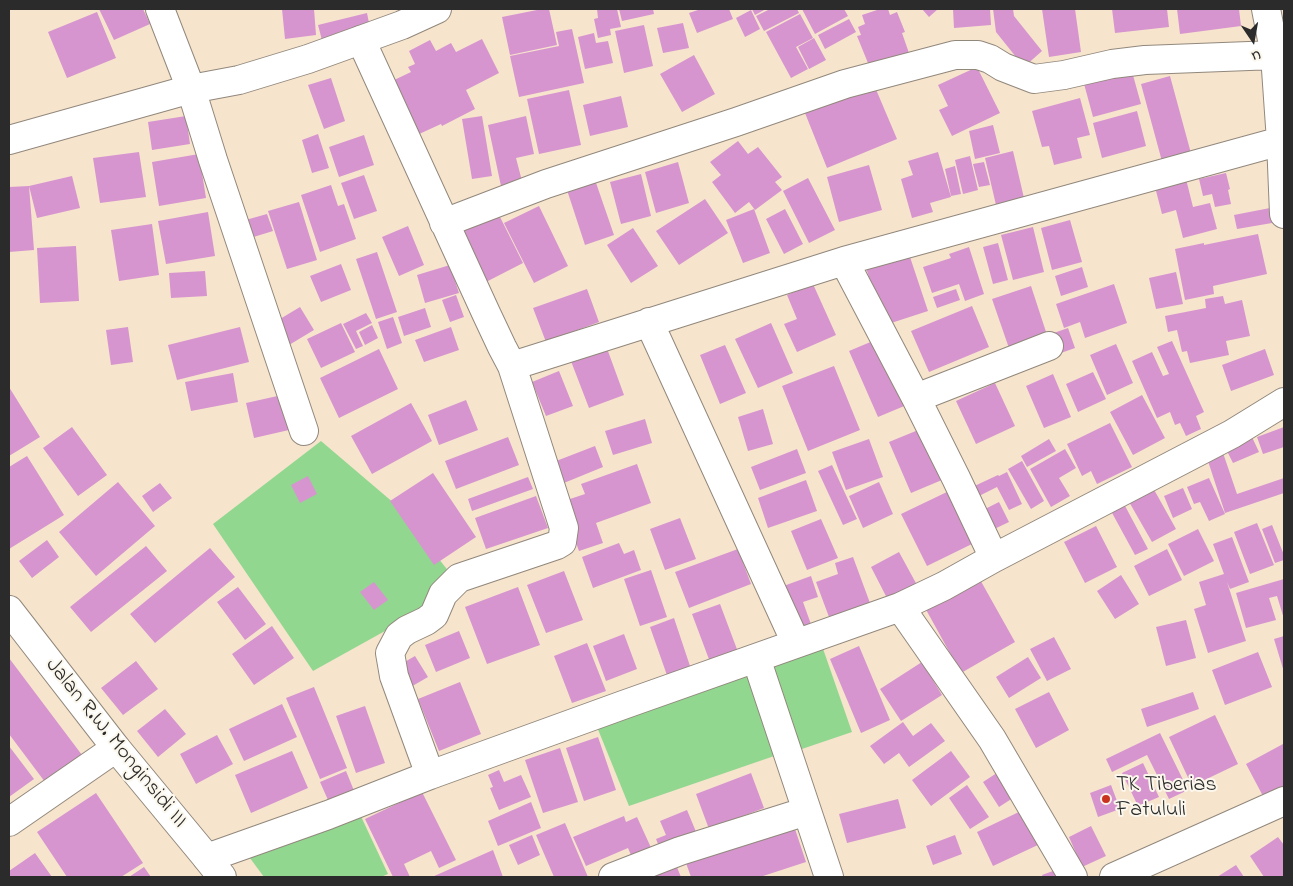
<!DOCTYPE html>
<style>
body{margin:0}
#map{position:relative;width:1293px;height:886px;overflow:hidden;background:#f7e4cd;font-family:"Indie Flower",sans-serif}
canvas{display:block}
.frame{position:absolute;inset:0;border:10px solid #2b2b2b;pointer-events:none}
.north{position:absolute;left:1228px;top:15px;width:50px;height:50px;-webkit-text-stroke:4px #fbf7ec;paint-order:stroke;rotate:168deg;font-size:14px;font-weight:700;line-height:20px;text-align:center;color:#2b2b2b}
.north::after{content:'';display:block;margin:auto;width:18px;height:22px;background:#2b2b2b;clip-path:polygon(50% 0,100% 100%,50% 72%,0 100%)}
</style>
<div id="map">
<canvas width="1293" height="886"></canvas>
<div class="frame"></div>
<div class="north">U</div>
</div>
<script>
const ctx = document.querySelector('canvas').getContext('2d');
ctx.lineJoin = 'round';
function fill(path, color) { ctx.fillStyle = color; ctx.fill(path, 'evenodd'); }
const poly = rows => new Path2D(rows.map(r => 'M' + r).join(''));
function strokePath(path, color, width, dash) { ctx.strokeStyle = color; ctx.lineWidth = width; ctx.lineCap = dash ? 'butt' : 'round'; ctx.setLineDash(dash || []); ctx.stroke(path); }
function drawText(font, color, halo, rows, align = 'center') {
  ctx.font = font + ' "Indie Flower",sans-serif'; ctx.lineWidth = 4; ctx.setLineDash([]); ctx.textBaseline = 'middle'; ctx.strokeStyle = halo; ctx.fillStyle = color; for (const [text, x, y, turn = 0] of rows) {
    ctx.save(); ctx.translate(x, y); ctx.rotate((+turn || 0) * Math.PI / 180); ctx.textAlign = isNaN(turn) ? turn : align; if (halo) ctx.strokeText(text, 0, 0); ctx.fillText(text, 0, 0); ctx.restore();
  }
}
const green = poly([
 [321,441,395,504,450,573,421,611,313,671,213,524],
 [821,643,852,732,799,750,767,662],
 [751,671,780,754,629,806,595,722],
 [358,810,388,874,381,877,264,877,244,850]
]);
const building = poly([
 [99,9,143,9,150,24,114,40],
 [282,9,314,9,316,35,285,39],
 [542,9,549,9,557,45,510,55,502,17],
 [597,9,617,9,621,27,610,29,611,35,598,38,594,19,598,18],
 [619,9,653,9,654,14,622,21],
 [701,9,729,9,733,19,697,33,689,13],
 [752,9,766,9,755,15],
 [770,9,797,9,799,13,764,31,756,16],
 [802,9,844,9,848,16,815,34],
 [880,9,888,9,890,15,897,12,905,32,902,33,909,53,870,68,857,36,861,35,858,27,865,24,862,15],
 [922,9,938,9,929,17],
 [953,9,990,9,991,25,954,28],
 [993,9,1013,9,1014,16,1042,51,1024,67,996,32],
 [1042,9,1075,9,1081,52,1049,57],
 [1112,9,1167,9,1169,27,1115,33],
 [1177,9,1239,9,1241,26,1180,34],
 [751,10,760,29,745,37,736,18],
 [97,12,116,58,67,78,48,32],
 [367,13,371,33,323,44,318,25],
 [800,14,813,38,796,47,808,69,791,78,766,32],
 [849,19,856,32,825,49,818,35],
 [683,23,689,48,663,53,657,28],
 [644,25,653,66,624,73,615,31],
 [572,29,584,83,519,97,510,56,559,46,556,32],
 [594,33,596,43,608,41,613,63,585,69,578,37],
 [814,38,826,60,809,69,798,47],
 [482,39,499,73,466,90,475,109,442,126,441,124,417,135,390,82,411,72,408,67,415,64,409,51,430,40,436,51,451,43,456,52],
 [694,55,715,94,682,112,660,74],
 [977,67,1000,113,952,136,939,110,948,106,938,85],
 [1131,68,1141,104,1093,117,1083,80],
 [1170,76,1192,157,1163,165,1141,84],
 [331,78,345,121,324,129,308,85],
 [872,80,897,139,827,168,803,108],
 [569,90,581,145,539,154,527,99],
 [621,96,628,127,590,136,583,105],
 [1080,98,1090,135,1077,138,1082,158,1054,165,1049,146,1042,147,1032,111],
 [1137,111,1146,146,1102,158,1093,123],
 [186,116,190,144,152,150,148,122],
 [482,116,492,176,472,179,462,119],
 [526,116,534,154,516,158,522,181,501,186,488,125],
 [993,125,1000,153,975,159,969,131],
 [318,134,329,168,312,173,302,140],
 [364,135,374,165,339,177,329,147],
 [738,141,748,154,758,147,782,177,775,182,782,190,755,210,749,202,735,213,712,182,721,175,710,162],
 [1013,151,1024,198,996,205,985,158],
 [139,152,146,197,100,203,93,158],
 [938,152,951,197,930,203,933,212,912,218,901,179,913,175,908,161],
 [199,154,206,198,159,206,152,162],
 [970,156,978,190,963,194,955,160],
 [678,162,689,203,656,213,645,172],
 [984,162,990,185,979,187,973,164],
 [869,165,882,210,839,222,827,177],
 [955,166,961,194,951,196,945,169],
 [1226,173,1230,189,1228,190,1231,204,1215,207,1212,194,1203,196,1199,179],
 [641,174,651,216,621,224,610,182],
 [364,175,377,211,354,219,341,183],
 [72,176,80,208,37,218,29,186],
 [594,177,614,235,585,245,566,187],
 [808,178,835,230,809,243,783,191],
 [1186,179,1193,207,1210,203,1217,229,1183,238,1176,210,1162,214,1155,187],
 [331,185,338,206,344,204,356,239,320,252,301,195],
 [29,186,34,250,9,252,9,187],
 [705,199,728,233,679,265,656,231],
 [299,202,317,260,287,269,268,211],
 [539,206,568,266,534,283,504,223],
 [495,207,523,263,486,282,458,226],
 [1270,208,1272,223,1237,229,1234,215],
 [754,209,770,253,743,263,726,220],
 [785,209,803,244,784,254,766,219],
 [208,212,215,256,166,264,158,221],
 [267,214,273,231,247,239,242,221],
 [1070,220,1082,262,1052,270,1041,228],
 [152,224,159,275,119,281,111,230],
 [408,226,424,265,399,276,382,237],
 [1033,227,1044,272,1013,280,1001,235],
 [633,228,658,266,631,283,607,245],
 [1258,234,1267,274,1213,286,1214,294,1185,300,1175,249,1204,243,1204,245],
 [998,243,1008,280,993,284,983,247],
 [76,246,79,301,40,303,37,248],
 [969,247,984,294,965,301,959,284,932,293,923,267,951,258,949,254],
 [908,251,928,311,885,325,865,265],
 [377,252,397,312,376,319,356,259],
 [341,264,351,290,321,302,310,276],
 [450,265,459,293,425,303,417,275],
 [1082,267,1088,287,1061,296,1055,276],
 [205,271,207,296,171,298,169,273],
 [1176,272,1183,304,1156,309,1149,278],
 [813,284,836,335,797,352,784,324,797,319,787,295],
 [1114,284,1127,323,1085,338,1080,322,1064,328,1056,304],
 [1031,286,1049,341,1011,354,992,299],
 [587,289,599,322,546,342,533,308],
 [956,289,960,300,937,308,933,297],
 [456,295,464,317,450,322,442,300],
 [1223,296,1225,304,1242,300,1250,336,1226,341,1229,355,1190,363,1187,351,1182,352,1177,330,1168,332,1165,316,1206,308,1205,299],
 [972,306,989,347,929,372,911,331],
 [300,307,314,330,289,345,275,322],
 [425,308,431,327,404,336,398,317],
 [366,313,372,323,356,331,363,346,356,349,343,324],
 [393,317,402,343,387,349,378,322],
 [341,323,355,352,321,368,307,339],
 [771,323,793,373,758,388,735,339],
 [372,325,378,338,365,345,359,332],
 [128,327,133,362,111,365,106,330],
 [240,327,249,362,177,380,168,345],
 [451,327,459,350,424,362,415,340],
 [1068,328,1075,348,1058,354,1051,334],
 [880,338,909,404,878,417,849,351],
 [1172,341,1204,412,1196,416,1201,429,1186,436,1180,423,1175,425,1170,412,1157,418,1132,361,1152,352,1163,376,1169,374,1157,347],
 [605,343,624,395,589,408,569,356],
 [1116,344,1133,383,1107,395,1090,355],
 [725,345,746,393,720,404,700,355],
 [379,349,398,389,339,418,320,378],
 [1265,349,1274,375,1231,391,1222,365],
 [834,366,860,430,808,451,782,386],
 [559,371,573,406,546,416,532,382],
 [1093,372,1106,399,1078,412,1066,384],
 [233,373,238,402,191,411,185,382],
 [1053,374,1071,417,1044,428,1026,386],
 [995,383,1015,426,976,444,956,401],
 [9,387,40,437,9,456],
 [282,395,289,430,254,438,246,403],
 [1142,395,1165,438,1133,455,1110,412],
 [466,400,478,430,439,445,428,415],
 [411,403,432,441,372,474,351,436],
 [763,409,773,444,748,451,738,417],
 [645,419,652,443,613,455,605,431],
 [1110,423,1132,467,1097,484,1091,471,1082,476,1067,444],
 [928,426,949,477,911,493,889,442],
 [72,427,107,475,78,496,43,448],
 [1284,427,1284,447,1263,454,1257,437],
 [508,437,519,465,456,489,445,461],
 [1252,437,1259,452,1233,463,1226,449],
 [869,439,883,477,846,490,832,452],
 [1049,439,1056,451,1027,467,1021,456],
 [595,446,603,467,559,485,551,463],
 [797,449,806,473,760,490,751,467],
 [1065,449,1076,468,1059,478,1070,496,1051,507,1030,469],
 [1222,450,1237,494,1284,478,1284,493,1225,513,1206,455],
 [27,456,64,515,9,549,9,467],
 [1022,461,1044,501,1031,509,1008,469],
 [637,464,651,503,596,523,603,543,579,551,561,502,585,494,581,484],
 [832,465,857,519,843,525,818,471],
 [1007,472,1022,504,1009,510,997,487,973,499,968,489,998,475,999,476],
 [433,473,476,537,434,565,390,501],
 [308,476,317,494,300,503,291,485],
 [528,477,533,489,472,511,468,499],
 [1209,478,1225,514,1209,521,1200,502,1194,504,1187,487],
 [806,480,817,511,768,528,758,498],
 [118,482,155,526,96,576,59,532],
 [879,482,893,514,863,528,849,496],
 [160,483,172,498,153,512,142,496],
 [1152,486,1176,529,1152,542,1128,500],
 [1183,488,1192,509,1173,518,1164,496],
 [949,491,974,543,927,566,901,514],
 [536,496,548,528,486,549,475,518],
 [999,502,1009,522,988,532,979,512],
 [1124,504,1148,549,1135,555,1111,511],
 [680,518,696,559,665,570,650,529],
 [821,519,838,558,807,570,791,531],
 [1257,523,1274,565,1250,574,1234,532],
 [1272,525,1284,555,1284,560,1275,563,1262,529],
 [1096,526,1117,567,1085,583,1064,542],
 [1198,529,1214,561,1184,576,1168,544],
 [1232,537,1249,582,1230,589,1227,582,1246,641,1208,653,1194,609,1206,605,1199,582,1224,574,1213,544],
 [47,540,59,557,32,578,19,561],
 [619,543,624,554,634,550,641,570,593,588,582,557],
 [146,546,167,571,91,632,70,607],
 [210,548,235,577,155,643,130,614],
 [738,549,751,584,689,608,675,572],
 [1167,549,1182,580,1149,596,1134,566],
 [899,552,917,585,888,600,871,567],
 [853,557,870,603,829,617,816,582,838,574,835,563],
 [651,570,667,617,640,626,624,579],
 [564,571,583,620,546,633,527,585],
 [1121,575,1139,604,1115,619,1097,591],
 [811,576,818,597,803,602,812,627,795,633,778,588],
 [978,576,1015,642,961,673,924,606],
 [1284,579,1284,619,1277,596,1269,598,1276,620,1246,628,1236,593],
 [374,582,388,600,374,610,360,592],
 [238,587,266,624,245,640,217,602],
 [518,587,540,645,487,664,465,607],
 [720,604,738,652,710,662,692,614],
 [674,618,692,672,669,681,650,627],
 [1186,620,1196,658,1166,666,1156,627],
 [272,626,294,658,254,685,232,654],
 [459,631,470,658,436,672,425,645],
 [624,634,637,669,606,681,593,646],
 [1284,636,1284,672,1274,639],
 [1054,637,1071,669,1047,681,1030,649],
 [587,643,606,691,572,703,554,656],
 [859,646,890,720,861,733,830,659],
 [1258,652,1272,687,1225,705,1212,670],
 [415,656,428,677,409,688,396,667],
 [1028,657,1041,678,1009,698,996,677],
 [9,658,82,755,45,782,9,734],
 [136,661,158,689,123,715,101,688],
 [922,662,942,695,901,721,880,689],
 [460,682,481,734,439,751,418,699],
 [314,687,347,768,320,779,286,698],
 [1049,692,1069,730,1036,748,1015,709],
 [1193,692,1199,709,1147,727,1141,709],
 [282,704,297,737,244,761,229,729],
 [365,706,385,763,356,773,336,716],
 [165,709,186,734,158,757,137,731],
 [1215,715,1238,764,1192,786,1169,737],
 [903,722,913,736,931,723,945,741,909,767,899,753,884,764,870,746],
 [1160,733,1188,790,1169,799,1147,755,1112,772,1106,759],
 [217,735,233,764,196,784,180,754],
 [598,737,616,790,584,801,566,748],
 [1283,744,1284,746,1284,787,1264,798,1246,764],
 [9,746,34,779,9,797],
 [560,748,578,802,543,813,525,760],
 [292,751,308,788,251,813,235,775],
 [951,751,970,777,931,806,912,780],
 [1143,763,1159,797,1138,806,1122,773],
 [1003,769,1019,794,999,807,983,782],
 [499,770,504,782,521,775,531,797,499,810,490,788,493,787,488,775],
 [346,771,357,798,332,809,320,782],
 [751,773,764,808,709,829,696,794],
 [967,785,989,817,970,829,949,798],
 [1111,785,1120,809,1098,817,1090,793],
 [422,792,456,860,439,868,431,851,404,864,410,877,393,877,365,819],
 [96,793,143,863,121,877,67,877,37,832],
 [898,799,906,828,847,843,839,814],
 [531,802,541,828,498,846,488,821],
 [687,810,699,839,662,854,656,839,666,835,660,821],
 [1023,810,1040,844,993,866,977,832],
 [624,816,626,822,637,817,653,852,633,860,628,848,586,866,573,837],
 [565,823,588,877,554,877,536,835],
 [794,826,806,862,760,877,691,877,686,863],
 [1091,826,1106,856,1082,867,1069,837],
 [532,835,540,855,518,865,509,845],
 [955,835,962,854,933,865,926,846],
 [1278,837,1284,845,1284,875,1282,877,1264,877,1250,856],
 [493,850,503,877,432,877],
 [35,853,52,877,9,877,9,871],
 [676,865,681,877,645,877],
 [1236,865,1244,877,1217,877],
 [144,867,151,877,129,877],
 [1064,867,1068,877,1043,877,1042,875]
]);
const minor = poly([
 [160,9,191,89,213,160,304,431],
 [1266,9,1275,55,1281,141,1284,214],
 [361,40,486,313,502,347,512,366,564,528,562,542,557,545,459,578,443,594,434,615,426,621,407,630,399,636,390,653,394,676,430,775],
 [444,223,546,184,736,122,845,84,955,55,978,55,990,59,1003,67,1034,79,1064,75,1112,64,1145,60,1275,55],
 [844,261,916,398,956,478,994,558],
 [649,322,796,643],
 [512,366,844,261,1281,141],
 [916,398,1049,346],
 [900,607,992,739,1073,877],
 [756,658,829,877],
 [9,822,116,748],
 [207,858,328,815,430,775,623,705,900,607,944,586,994,558,1232,434,1284,402],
 [613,877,680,851,807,811],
 [1114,877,1284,801]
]);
const tertiary = poly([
 [9,140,191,89,239,80,308,59,402,25,437,9]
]);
const secondary = poly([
 [9,610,116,748,207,858,222,877]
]);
const markers = [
 [1106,799,5,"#c8321e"]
];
const streetNames = [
 ["Jalan R.W. Monginsidi III",115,744,51]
];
const poiNames = [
 ["TK Tiberias",1116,786],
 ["Fatululi",1116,811]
];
fill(green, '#92d790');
fill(building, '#d695cf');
strokePath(minor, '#91887c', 30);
strokePath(tertiary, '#91887c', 30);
strokePath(secondary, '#91887c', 30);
strokePath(minor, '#fff', 28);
strokePath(tertiary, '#fff', 28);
strokePath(secondary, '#fff', 28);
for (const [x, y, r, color] of markers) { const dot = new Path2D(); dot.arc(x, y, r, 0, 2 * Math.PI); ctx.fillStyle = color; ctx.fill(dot); strokePath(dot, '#fbf7ec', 2); }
drawText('22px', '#2b2b2b', '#fbf7ec', streetNames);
drawText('22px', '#2b2b2b', '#fbf7ec', poiNames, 'left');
</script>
